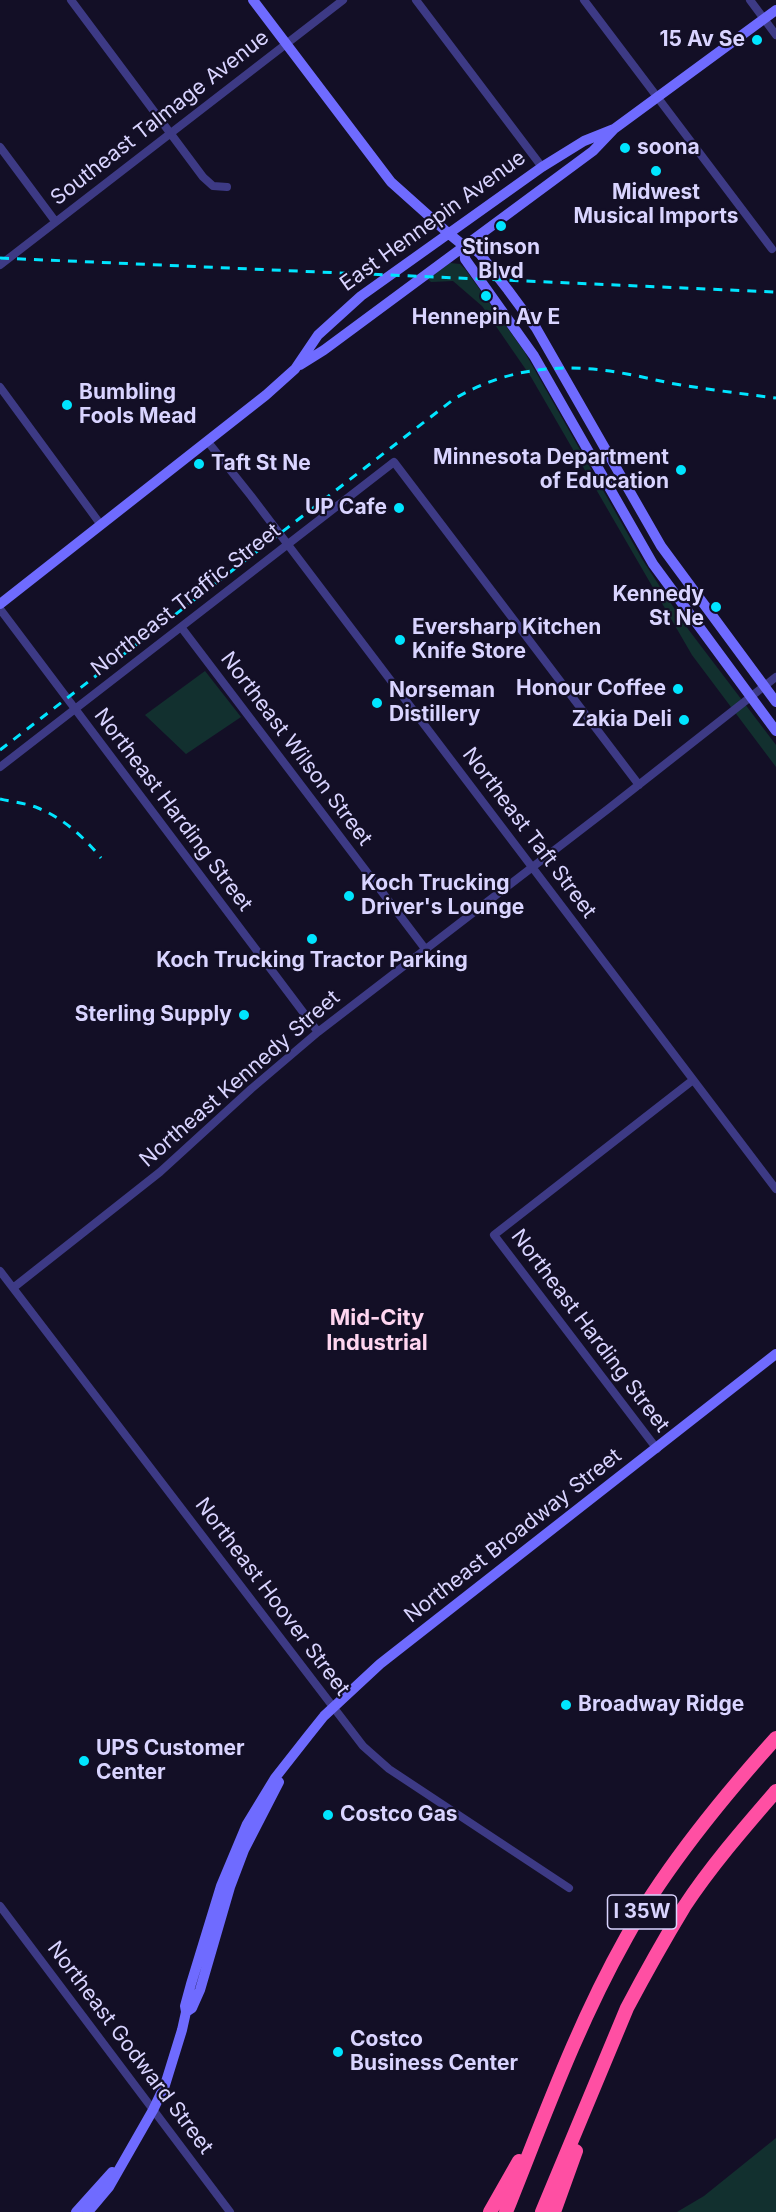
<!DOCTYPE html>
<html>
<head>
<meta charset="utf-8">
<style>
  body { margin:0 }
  canvas { display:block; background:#130f26 }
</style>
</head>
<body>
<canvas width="776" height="2212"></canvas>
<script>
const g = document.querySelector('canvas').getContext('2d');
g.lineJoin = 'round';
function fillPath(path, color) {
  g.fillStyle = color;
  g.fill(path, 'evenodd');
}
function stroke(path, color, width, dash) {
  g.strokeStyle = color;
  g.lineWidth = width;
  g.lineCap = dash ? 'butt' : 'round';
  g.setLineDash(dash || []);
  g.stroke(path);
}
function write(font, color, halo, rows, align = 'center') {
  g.font = font + ' Inter,sans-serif';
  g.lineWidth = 4.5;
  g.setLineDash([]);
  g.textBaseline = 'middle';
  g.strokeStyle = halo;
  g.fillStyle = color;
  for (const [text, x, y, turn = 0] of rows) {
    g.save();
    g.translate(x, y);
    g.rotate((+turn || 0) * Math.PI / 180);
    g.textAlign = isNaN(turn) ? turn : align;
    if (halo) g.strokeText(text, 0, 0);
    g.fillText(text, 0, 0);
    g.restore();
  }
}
fillPath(new Path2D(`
  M450,263L460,264L465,269L524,351L642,559L666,596L688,629L776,745V767L692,655L531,377L482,306L453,281L431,282L428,279Z
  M205,671L241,717L186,754L145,715Z
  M776,2138V2212H677L704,2196Z`), '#12302f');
stroke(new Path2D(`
  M71,0L203,177L213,186L227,187
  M416,0L542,167
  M584,0L772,249
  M750,0L776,35
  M0,147L55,221
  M0,265L343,0
  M0,387L101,525
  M208,442L251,496L776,1189
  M0,609L318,1032
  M181,627L426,950
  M0,767L394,462L639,785
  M0,1271L363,1746L389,1769L569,1888
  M13,1288L160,1172L251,1089L318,1032L608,809L776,677
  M657,1449L494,1235L693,1080
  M0,1906L230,2212`), '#3d3a85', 8);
stroke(new Path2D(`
  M253,0L391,182L448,233L464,246L472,247L480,254L508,290L536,328L661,546L776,702
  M464,246L465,259L534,356L653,564L776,731
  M300,365L324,350L593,151L614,129L776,10
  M0,604L266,395L295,369L318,335L361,296L542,167L584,141L614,129
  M186,2012L192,2008L200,1990L230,1887L244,1850L279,1782
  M76,2212L112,2172
  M88,2212L109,2187L153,2110L165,2085L182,2030L186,2012L185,2006L191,1984L221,1886L247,1824L275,1778L308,1736L324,1716L380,1664L776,1354`), '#6f6bff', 10);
stroke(new Path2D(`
  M490,2212L519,2161
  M506,2212C543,2120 577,2025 626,1938C664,1869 723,1797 776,1738
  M542,2212L627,2008C645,1974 664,1940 684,1907C711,1866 744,1828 776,1791
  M554,2212L576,2151`), '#ff4fa3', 14);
stroke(new Path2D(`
  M0,258L776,292
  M0,750L454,399C508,367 565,362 627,374C645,377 662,382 681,385C712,390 744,394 776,398
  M0,799C12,802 26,803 38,808C63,818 84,837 101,858`), '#00e5ff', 3, [9, 8]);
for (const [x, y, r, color] of [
  [757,40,6,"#00e5ff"],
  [625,148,6,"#00e5ff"],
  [656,171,6,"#00e5ff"],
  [501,226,6,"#00e5ff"],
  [486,296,6,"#00e5ff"],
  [67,405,6,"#00e5ff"],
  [199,464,6,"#00e5ff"],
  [681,470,6,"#00e5ff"],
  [399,508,6,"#00e5ff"],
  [716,607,6,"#00e5ff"],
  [400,640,6,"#00e5ff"],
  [678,689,6,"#00e5ff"],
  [377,703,6,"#00e5ff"],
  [684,720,6,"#00e5ff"],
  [349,896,6,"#00e5ff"],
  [312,939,6,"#00e5ff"],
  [244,1015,6,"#00e5ff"],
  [566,1705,6,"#00e5ff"],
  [84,1761,6,"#00e5ff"],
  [328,1815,6,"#00e5ff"],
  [338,2052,6,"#00e5ff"]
]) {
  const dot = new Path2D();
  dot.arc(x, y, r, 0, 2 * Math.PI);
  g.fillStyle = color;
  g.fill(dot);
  stroke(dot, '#130f26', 2);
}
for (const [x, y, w] of [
  [642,1912,69]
]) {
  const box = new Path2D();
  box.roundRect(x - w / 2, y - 17, w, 34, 4.5);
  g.fillStyle = '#130f26';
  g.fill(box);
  stroke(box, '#d9d4ff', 1.5);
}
write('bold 20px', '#d9d4ff', null, [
  ["I 35W",642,1912]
]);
write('bold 21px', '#d9d4ff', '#130f26', [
  ["15 Av Se",745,40,"right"],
  ["soona",637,148],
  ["Midwest",656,193,"center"],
  ["Musical Imports",656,217,"center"],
  ["Stinson",501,248,"center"],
  ["Blvd",501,272,"center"],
  ["Hennepin Av E",486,318,"center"],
  ["Bumbling",79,393],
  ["Fools Mead",79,417],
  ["Minnesota Department",669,458,"right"],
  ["of Education",669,482,"right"],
  ["Taft St Ne",211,464],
  ["UP Cafe",387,508,"right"],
  ["Kennedy",704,595,"right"],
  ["St Ne",704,619,"right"],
  ["Eversharp Kitchen",412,628],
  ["Knife Store",412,652],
  ["Honour Coffee",666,689,"right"],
  ["Norseman",389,691],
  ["Distillery",389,715],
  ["Zakia Deli",672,720,"right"],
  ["Koch Trucking",361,884],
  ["Driver's Lounge",361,908],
  ["Koch Trucking Tractor Parking",312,961,"center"],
  ["Sterling Supply",232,1015,"right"],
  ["Broadway Ridge",578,1705],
  ["UPS Customer",96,1749],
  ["Center",96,1773],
  ["Costco Gas",340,1815],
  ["Costco",350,2040],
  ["Business Center",350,2064]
], 'left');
write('21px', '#d9d4ff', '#130f26', [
  ["Southeast Talmage Avenue",160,118,-38],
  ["East Hennepin Avenue",433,221,-36],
  ["Northeast Traffic Street",186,600,-38],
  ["Northeast Wilson Street",296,749,53],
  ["Northeast Harding Street",173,810,53],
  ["Northeast Taft Street",529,833,53],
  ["Northeast Kennedy Street",240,1079,-41],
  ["Northeast Harding Street",590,1331,53],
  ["Northeast Broadway Street",513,1536,-38],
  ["Northeast Hoover Street",272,1597,53],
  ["Northeast Godward Street",130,2048,53]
]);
write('bold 22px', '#ffd6f0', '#130f26', [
  ["Mid-City",377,1318],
  ["Industrial",377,1343]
]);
</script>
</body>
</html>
